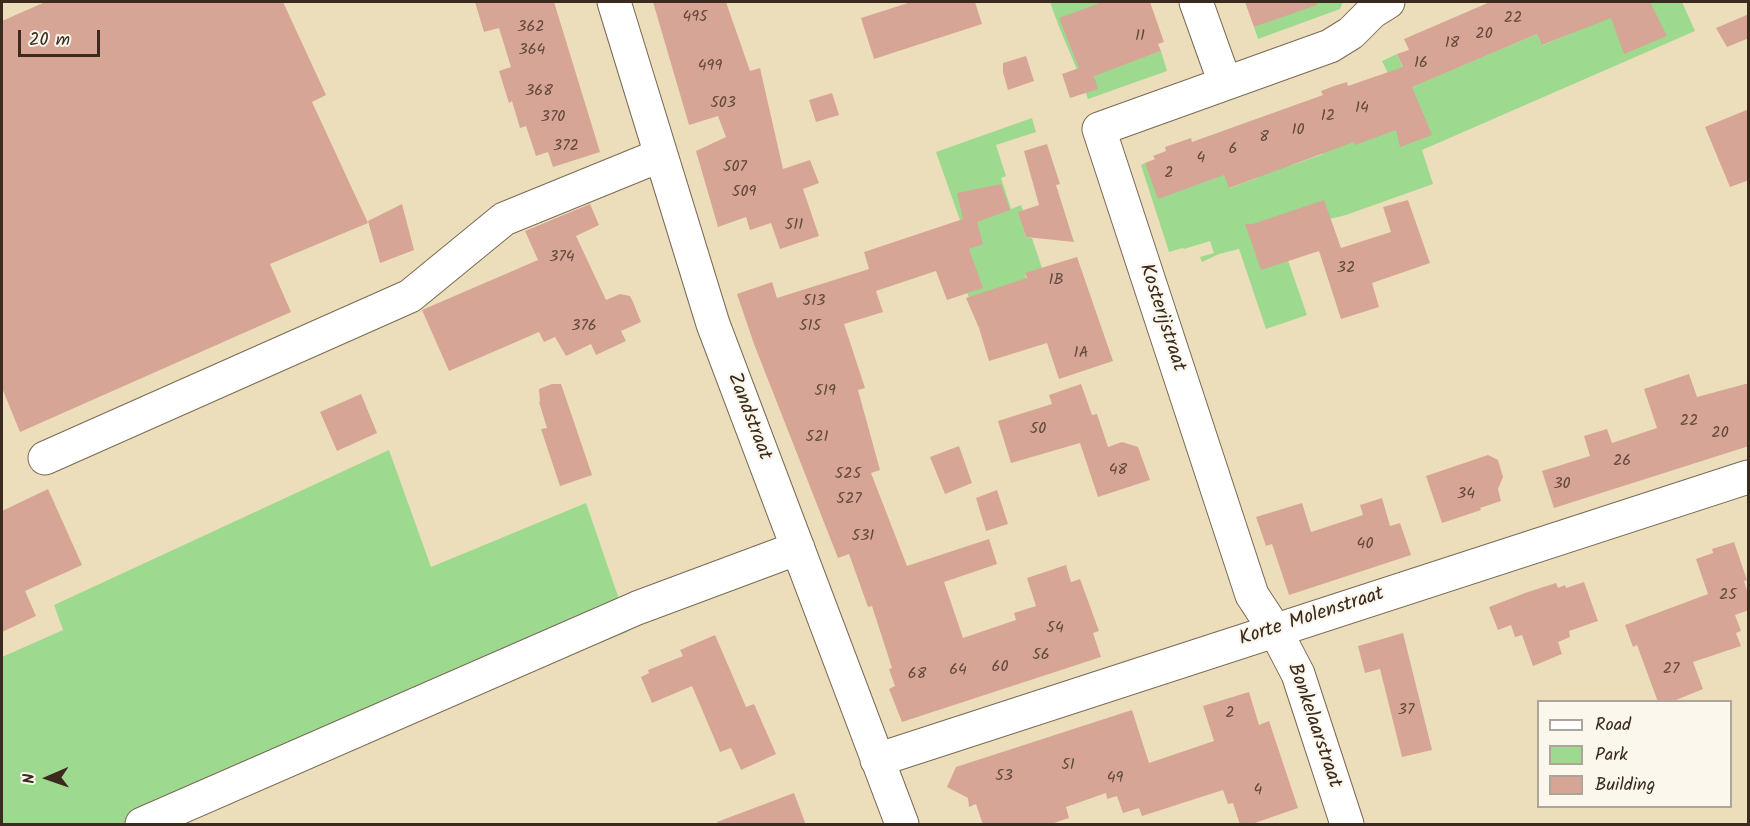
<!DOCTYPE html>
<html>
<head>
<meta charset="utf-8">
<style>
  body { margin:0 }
  #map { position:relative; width:1750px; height:826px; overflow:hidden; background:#eddebb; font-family:Kalam,sans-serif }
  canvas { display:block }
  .frame { position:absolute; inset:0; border:3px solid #3b2a1e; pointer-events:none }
  .legend { position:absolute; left:1537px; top:700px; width:195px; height:108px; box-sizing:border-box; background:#fbf7ec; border:2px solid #aea59a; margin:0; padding:8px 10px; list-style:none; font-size:18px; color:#3b2a1e }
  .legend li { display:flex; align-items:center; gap:12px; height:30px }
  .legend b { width:30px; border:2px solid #aea59a }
  .north { position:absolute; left:18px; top:748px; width:60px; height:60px; -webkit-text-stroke:4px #fbf7ec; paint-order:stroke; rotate:268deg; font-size:16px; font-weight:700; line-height:24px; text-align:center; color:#3b2a1e }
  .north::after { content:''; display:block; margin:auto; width:21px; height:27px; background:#3b2a1e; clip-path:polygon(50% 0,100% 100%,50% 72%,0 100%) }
  .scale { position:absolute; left:18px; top:30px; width:82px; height:27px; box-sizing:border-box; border:3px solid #3b2a1e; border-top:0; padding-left:8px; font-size:18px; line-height:21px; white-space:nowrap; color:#3b2a1e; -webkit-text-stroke:4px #fbf7ec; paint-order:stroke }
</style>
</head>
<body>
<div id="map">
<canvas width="1750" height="826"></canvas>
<div class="frame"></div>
<ul class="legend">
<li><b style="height:8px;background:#fff"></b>Road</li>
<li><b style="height:16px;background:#9dda8f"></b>Park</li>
<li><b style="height:16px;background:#d7a595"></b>Building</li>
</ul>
<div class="north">N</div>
<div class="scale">20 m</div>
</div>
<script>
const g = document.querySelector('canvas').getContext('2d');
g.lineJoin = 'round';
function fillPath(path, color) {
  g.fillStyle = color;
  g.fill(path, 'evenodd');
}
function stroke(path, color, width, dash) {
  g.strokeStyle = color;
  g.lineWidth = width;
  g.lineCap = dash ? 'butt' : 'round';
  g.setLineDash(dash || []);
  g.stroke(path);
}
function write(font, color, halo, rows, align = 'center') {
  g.font = font + ' Kalam,sans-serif';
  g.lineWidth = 4.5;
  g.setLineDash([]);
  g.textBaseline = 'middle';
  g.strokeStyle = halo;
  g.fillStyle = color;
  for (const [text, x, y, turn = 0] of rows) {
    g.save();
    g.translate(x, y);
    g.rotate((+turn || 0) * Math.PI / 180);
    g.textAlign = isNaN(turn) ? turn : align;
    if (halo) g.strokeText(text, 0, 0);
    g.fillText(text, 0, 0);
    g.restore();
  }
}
fillPath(new Path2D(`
  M1050,2H1097L1098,3L1106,2L1117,32V67L1161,51L1167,71L1088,99C1077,66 1061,35 1050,2Z
  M1291,2H1343L1340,9L1258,39L1254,27L1289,14L1294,11Z
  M1614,2H1682L1695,31L1422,150L1433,184L1346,215L1278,232L1307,315L1266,329L1239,249L1219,254L1202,262L1200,257L1214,253L1210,241L1184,249L1183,248L1169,252L1141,165L1145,163L1224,175L1230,188L1259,177L1255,164L1292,165L1323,154L1320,144L1389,75L1382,61L1397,54L1411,87L1537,34L1543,45L1572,33L1567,21Z
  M1032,118L1036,132L996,145L1006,176L1001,178L1011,209L1021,205L1028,224L1022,225L1026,237L1032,238L1042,268L1025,274L1033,302L1010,316L978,326L958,264L962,226L936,152Z
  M389,450L431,567L586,503L630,631L478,692L175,824H2V657L63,630L54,605Z`), '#9dda8f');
fillPath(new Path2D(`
  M45,2H283L326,95L312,102L368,223L270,264L291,312L20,432L2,388V21Z
  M475,2H554L600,152L553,167L548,152L536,156L526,126L520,128L512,101L509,103L499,71L511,67L499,28L484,32Z
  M653,2H726L750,71L760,68L783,169L810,160L819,183L803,189L819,236L780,249L771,223L750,230L746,217L718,227L696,151L726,137L718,116L689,125Z
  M911,2H975L982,24L874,59L861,18Z
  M1103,2H1150L1164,42L1158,44L1161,51L1094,76L1098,89L1070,98L1062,74L1079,68L1059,18Z
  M1245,2H1316L1317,5L1254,27Z
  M1490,2H1650L1667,36L1624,54L1611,18L1542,45L1537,34L1412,87L1432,135L1400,147L1396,130L1355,145L1354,142L1229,188L1224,175L1158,199L1145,163L1155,159L1153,156L1166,151L1165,147L1191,138L1192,142L1323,95L1321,91L1334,86L1347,82L1348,86L1403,67L1397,54L1409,50L1404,39Z
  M1749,14V38L1727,47L1716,28Z
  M1026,56L1034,81L1008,90L1003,72V63Z
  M832,93L839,115L816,122L809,100Z
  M1749,109V180L1730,187L1705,127Z
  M1047,144L1060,184L1056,185L1074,242L1026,237L1018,212L1039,205L1024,151Z
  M1001,184L1010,210L977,222L983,244L969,249L983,288L947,300L936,271L876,291L883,312L844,324L865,388L858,390L880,470L871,473L907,566L989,539L997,564L944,582L963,638L1016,620L1014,613L1036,606L1027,578L1066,565L1071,582L1080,579L1099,631L1093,633L1101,657L902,722L889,689L895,686L889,669L892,668L872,606L868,607L849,554L838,558L754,344L737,294L772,282L777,298L869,269L864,252L963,219L957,193Z
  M1324,200L1341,248L1391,232L1383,207L1408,200L1430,263L1372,283L1379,307L1341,319L1319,251L1261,270L1245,224H1253Z
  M402,204L414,250L380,263L368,221Z
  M590,204L599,225L576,236L606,300L620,294L630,296L633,302L641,322L621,331L626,341L596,355L591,344L566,356L555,337L544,342L539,332L449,371L422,310L538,260L525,231Z
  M1077,257L1113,361L1059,379L1047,343L989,361L979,328L966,298L1027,278L1025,273Z
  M1689,374L1697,397L1749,383V446L1554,508L1542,471L1590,456L1584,436L1607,429L1612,443L1657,428L1644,389Z
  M552,384H561L592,475L560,486L541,429L547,428L539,402H540L539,389Z
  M1081,384L1092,415L1097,414L1108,447L1122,442L1138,447L1150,480L1098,497L1080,443L1011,463L998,421L1052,404L1049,395Z
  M361,394L377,433L337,451L320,412Z
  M959,446L972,483L945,494L930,457Z
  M1488,455L1498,460L1503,477L1498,489L1501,501L1480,508L1481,510L1442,523L1426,476Z
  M48,489L82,565L25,591L36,616L2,632V511Z
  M997,490L1008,524L986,531L976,498Z
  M1382,498L1390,526L1400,523L1411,555L1289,595L1272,544L1266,546L1256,517L1302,503L1311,532L1363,515L1360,505Z
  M1734,542L1747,580L1744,581L1749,597V610L1735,615L1741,631L1736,633L1741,646L1693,662L1703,689L1671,702H1658L1637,645L1633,647L1625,625L1708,594L1696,559L1713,553L1712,549Z
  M1584,582L1598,621L1569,631L1570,637L1558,642L1562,654L1533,666L1522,635L1515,637L1511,625L1498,630L1489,607L1525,593L1556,583L1558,588L1565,585L1566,588Z
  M1403,633L1432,750L1402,757L1380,669L1365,673L1358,646Z
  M715,635L746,707L754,704L776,754L741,770L731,748L720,752L692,686L652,703L641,677L649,673L648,670L683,656L680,650Z
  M1249,692L1259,725L1269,721L1298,808L1249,825H1240L1233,803L1228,804L1223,790L1142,816L1139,808L1123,813L1117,796L1107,799L1106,793L1066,807L1069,818L1048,825H983L976,804L969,807L968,798L947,787L956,767L1132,710L1149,763L1214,741L1203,706Z
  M794,793L806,825H718L717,822Z`), '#d7a595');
const minor = new Path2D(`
  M614,2L713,324L902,824
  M1196,2L1225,83
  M45,458L410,296L504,219L661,155
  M877,760L1748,477
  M142,824L637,608L798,548
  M1347,824L1298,674L1275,630L1252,595L1099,129L1330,46L1351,33L1372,12L1388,2`);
stroke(minor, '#796955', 35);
stroke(minor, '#fff', 33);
write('16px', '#62493c', null, [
  ["495",695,18],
  ["22",1513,19],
  ["362",531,28],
  ["20",1484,35],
  ["11",1140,37],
  ["18",1452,44],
  ["364",532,51],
  ["16",1421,64],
  ["499",710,67],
  ["368",539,92],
  ["503",723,104],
  ["14",1362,109],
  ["12",1328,117],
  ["370",553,118],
  ["10",1298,131],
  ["8",1264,138],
  ["372",566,147],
  ["6",1233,150],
  ["4",1201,159],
  ["507",735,168],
  ["2",1169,174],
  ["509",744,193],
  ["511",794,226],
  ["374",562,258],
  ["32",1346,269],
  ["1B",1056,281],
  ["513",814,302],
  ["376",584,327],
  ["515",810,327],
  ["1A",1081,354],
  ["519",825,392],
  ["22",1689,422],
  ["50",1038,430],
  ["20",1720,434],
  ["521",817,438],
  ["26",1622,462],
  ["48",1118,471],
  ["525",848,475],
  ["30",1562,485],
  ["34",1466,495],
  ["527",849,500],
  ["531",863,537],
  ["40",1365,545],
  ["25",1728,596],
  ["54",1055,629],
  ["56",1041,656],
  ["60",1000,668],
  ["27",1671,670],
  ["64",958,671],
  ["68",917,675],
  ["37",1406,711],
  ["2",1230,714],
  ["51",1068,766],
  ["53",1004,777],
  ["49",1115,779],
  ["4",1258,791]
]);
write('20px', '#3b2a1e', '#fbf7ec', [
  ["Kosterijstraat",1161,318,72],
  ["Zandstraat",748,417,69],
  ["Korte Molenstraat",1312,618,-18],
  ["Bonkelaarstraat",1313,726,71]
]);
</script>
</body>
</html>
